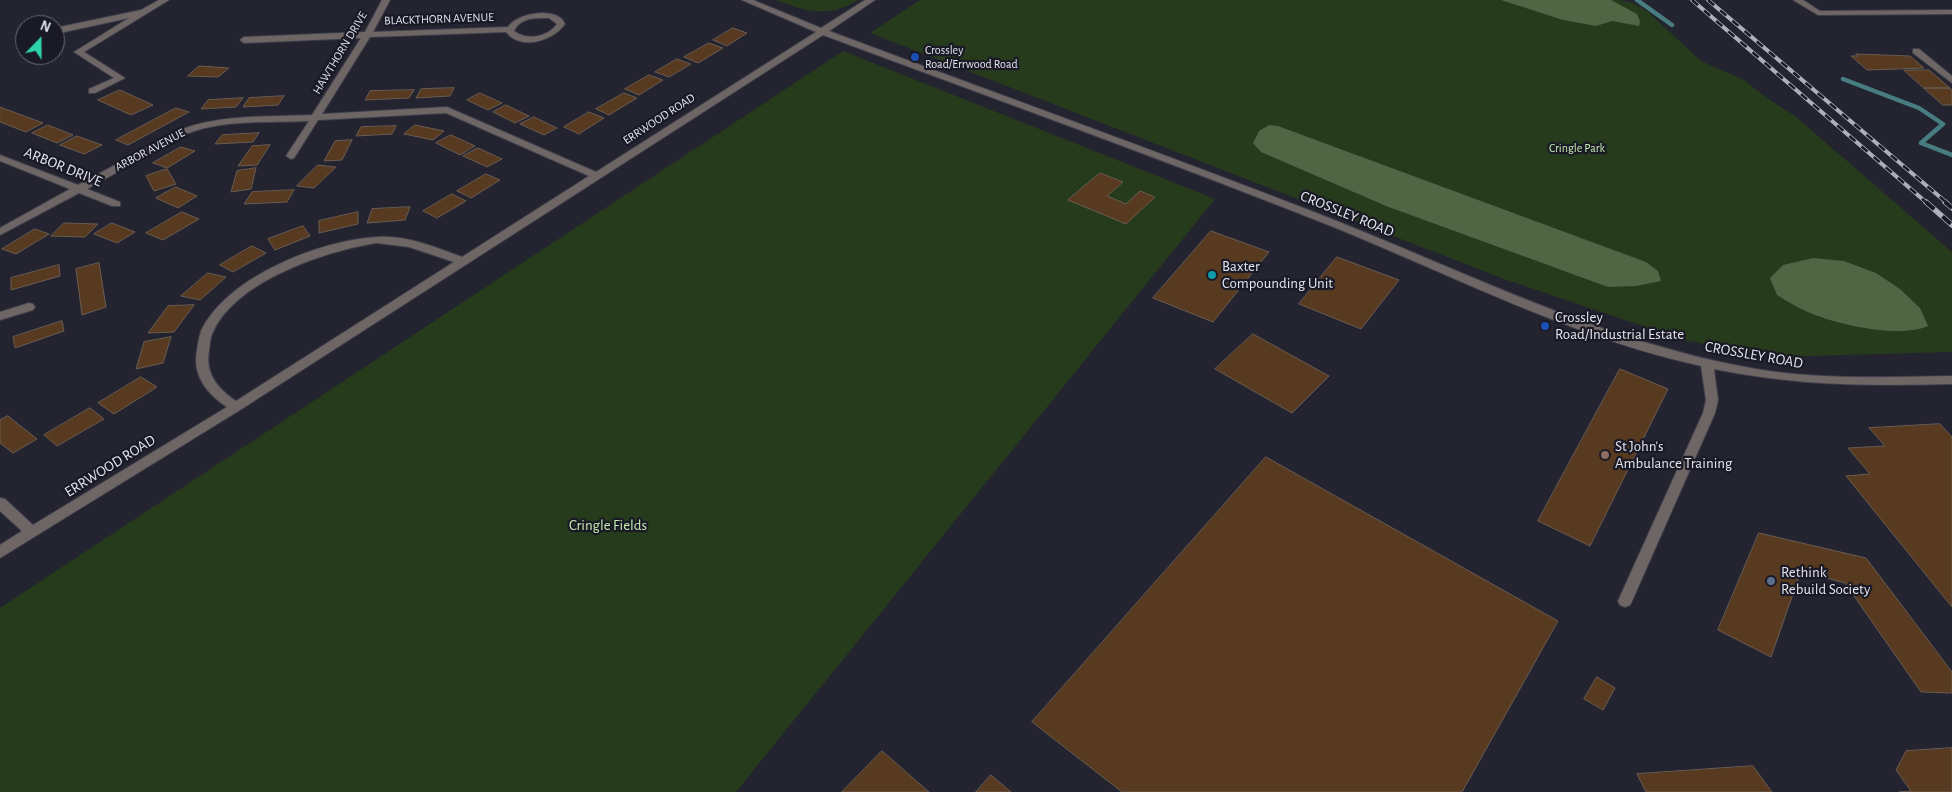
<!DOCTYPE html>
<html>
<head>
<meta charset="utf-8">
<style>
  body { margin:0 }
  #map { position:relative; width:1952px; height:792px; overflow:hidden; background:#232430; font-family:"Alegreya Sans",sans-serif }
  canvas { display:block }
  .north { position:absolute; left:15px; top:15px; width:50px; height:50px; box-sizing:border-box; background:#1a1a26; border:1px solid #6b6b76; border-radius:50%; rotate:22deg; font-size:14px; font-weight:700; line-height:20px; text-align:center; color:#e4e4ed }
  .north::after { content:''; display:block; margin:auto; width:18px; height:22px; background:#2dd4ab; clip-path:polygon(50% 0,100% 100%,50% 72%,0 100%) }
</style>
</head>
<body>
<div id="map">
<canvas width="1952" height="792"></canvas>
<div class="north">N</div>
</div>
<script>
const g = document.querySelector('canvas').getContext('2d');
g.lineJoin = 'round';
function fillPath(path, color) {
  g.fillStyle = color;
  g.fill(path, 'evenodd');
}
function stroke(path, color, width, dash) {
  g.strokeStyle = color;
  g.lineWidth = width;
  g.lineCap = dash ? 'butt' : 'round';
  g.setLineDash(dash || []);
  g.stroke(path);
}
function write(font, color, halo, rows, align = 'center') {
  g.font = font + ' "Alegreya Sans",sans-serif';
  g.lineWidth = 4.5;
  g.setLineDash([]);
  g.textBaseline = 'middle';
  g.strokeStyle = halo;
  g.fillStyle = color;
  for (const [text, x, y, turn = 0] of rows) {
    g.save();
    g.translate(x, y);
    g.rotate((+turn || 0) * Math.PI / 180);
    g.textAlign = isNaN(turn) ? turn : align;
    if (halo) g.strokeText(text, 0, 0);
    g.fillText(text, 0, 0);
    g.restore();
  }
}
fillPath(new Path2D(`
  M776,0H858C829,18 807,12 776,0Z
  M920,0H1618L1633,3L1647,11L1701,61L1744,80L1770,100L1795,116L1952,252V352L1775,357L1684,340L1504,279L870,33Z
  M843,51L1215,199L736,792H0V608Z`), '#263a1c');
fillPath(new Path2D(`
  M1501,0H1611L1637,14L1640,21L1639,26L1612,21L1596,26L1563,20Z
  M1269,125L1278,126L1646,262L1658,271L1661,281L1636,286L1608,287L1386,206L1261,152L1253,143L1259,131Z
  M1813,258L1844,261L1876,273L1900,289L1920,308L1928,326C1902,338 1844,326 1818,316C1803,311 1790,303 1777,295L1770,278L1783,265Z`), '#4f6544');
stroke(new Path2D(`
  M1637,0L1672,25
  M1843,79L1919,108L1943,124L1921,143L1952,155`), '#477c80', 4.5);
const building = new Path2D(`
  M733,28L747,33L727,46L713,40Z
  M709,43L723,48L698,63L684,57Z
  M1856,54L1910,56L1924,68L1867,70L1851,56H1858Z
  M677,59L691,64L669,77L655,72Z
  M199,66L229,68L218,77L188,76Z
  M1904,70H1929L1950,88H1924Z
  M649,75L663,80L639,95L625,89Z
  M454,88L450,96L416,98L421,89Z
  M1924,88H1950L1952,90V105H1943Z
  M120,90L153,105L131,115L98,100Z
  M414,90L409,98L365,100L370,91Z
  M480,93L502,103L488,110L467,100Z
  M624,93L637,98L609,115L596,109Z
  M284,96L278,105L243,107L249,98Z
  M243,98L236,107L201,109L208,100Z
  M506,105L529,116L515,123L493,112Z
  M0,107L43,123L26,132L0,122Z
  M176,108L189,112L128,145L116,140Z
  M589,112L604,118L579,134L564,127Z
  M534,117L557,128L544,135L520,124Z
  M48,125L73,135L57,143L32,133Z
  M415,125L444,131L433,140L404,134Z
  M396,126L392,134L356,136L361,127Z
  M259,133L253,142L215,144L222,135Z
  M451,135L475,146L460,155L436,143Z
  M77,136L102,145L84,154L60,145Z
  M352,140L342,160L324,161L335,141Z
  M270,145L257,165L238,166L252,146Z
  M181,147L195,151L167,168L153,163Z
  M478,148L502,159L487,167L463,156Z
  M318,165L336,167L314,188L297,186Z
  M256,168L251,189L231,192L237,171Z
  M167,169L176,184L154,191L146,176Z
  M1100,173L1123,182L1107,196L1126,204L1140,191L1155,197L1126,224L1068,200Z
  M486,174L500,180L471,198L457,191Z
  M176,187L197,196L178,208L156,198Z
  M294,190L287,202L244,204L252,192Z
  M452,194L466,201L437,218L423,211Z
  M410,207L405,220L367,223L372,209Z
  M182,212L199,219L163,240L146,233Z
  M358,212V224L319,233V221Z
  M64,223L98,224L85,237L51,236Z
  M112,223L135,232L117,243L94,234Z
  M303,226L310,236L275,250L268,239Z
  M35,229L49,234L16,254L2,249Z
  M1211,231L1269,252L1213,322L1153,298Z
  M252,246L266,253L233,272L220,265Z
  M1337,257L1399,280L1361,329L1299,304Z
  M99,263L106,307L82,315L76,269Z
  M59,265L60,276L11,290V278Z
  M208,273L226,277L200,300L181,296Z
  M194,305L174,332L148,333L168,306Z
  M62,321L64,331L15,348L13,337Z
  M1253,334L1329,376L1292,413L1215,369Z
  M171,337L163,363L136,369L144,342Z
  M1620,369L1668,389L1590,546L1538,521Z
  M141,377L157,387L114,414L98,403Z
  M90,408L104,419L57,446L44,435Z
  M8,416L37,439L13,453L0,443V420Z
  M1940,424L1952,437V607L1846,476L1870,474L1848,448L1885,446L1869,428Z
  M1266,457L1558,621L1462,792H1122L1032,722Z
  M1759,533L1866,558L1952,672V693L1921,692L1845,583L1801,571L1771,657L1718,630Z
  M1597,677L1615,688L1603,710L1584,699Z
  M1952,748V792H1899L1911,791L1896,770L1906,751Z
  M882,751L929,792H842Z
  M1753,766L1772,792H1646L1637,774Z
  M991,775L1011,792H976Z`);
fillPath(building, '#583a21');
stroke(building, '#695c52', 1);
const minor = new Path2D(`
  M159,0H169L84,52L125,78L95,93H89V89L114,78L74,52L129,18L55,34V28L141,10Z
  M382,0H390L373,32L508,27C518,12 558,6 565,24C553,41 521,51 506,32L370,37L322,114L447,107L596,172L816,32L742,0H753L821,28L865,0H875L829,31C992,92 1157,151 1319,214C1463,270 1603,343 1756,369C1821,380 1887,377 1952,376V384C1868,386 1797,386 1714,369L1718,400L1715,413L1632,601L1630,605L1625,607L1620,605L1618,601L1703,413L1706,400L1701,366C1573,338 1452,275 1331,226C1163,159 992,98 823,35L240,410L0,558V545L22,531L0,511V498L5,499L33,525L227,407C207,394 192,375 197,350C198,344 199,337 201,331C227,277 320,240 377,237C406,235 435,247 462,257L589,176L446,113L318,120L294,158L291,159L286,156L309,121C269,123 223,119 186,134L87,189L120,202V206H112L79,193L0,235V228L70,189L0,161V155L78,185L180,130C220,114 269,117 312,115L361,38L244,43L240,40L244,37L365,32ZM549,18L557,24C548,37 527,41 514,31C521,17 535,18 549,18ZM377,243L409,247L454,262L236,401C218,389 205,374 209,351C210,345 210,337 213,332C236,281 325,251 377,243Z
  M1793,0H1803L1820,11L1952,10V14L1818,15Z
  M1913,49H1919L1952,76V83L1913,53Z
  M29,303L33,304L35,307L33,310L0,320V312Z`);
stroke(minor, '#3e3f4a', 2);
fillPath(minor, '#6e6665');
const railFar1 = new Path2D(`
  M1692,0L1927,203
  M1708,0L1947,203`);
const rail = new Path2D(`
  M1926,202L1952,225
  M1945,202L1952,208`);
stroke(railFar1, '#afafb9', 4);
stroke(rail, '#afafb9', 5.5);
stroke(railFar1, '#1a1a26', 2.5, [8]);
stroke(rail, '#1a1a26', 4, [11]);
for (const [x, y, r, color] of [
  [915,57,5,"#1a4fb4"],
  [1212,275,5,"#0f9aa8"],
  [1545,326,5,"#1a4fb4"],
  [1605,455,5,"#8d6e63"],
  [1771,581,5,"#5c6f8a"]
]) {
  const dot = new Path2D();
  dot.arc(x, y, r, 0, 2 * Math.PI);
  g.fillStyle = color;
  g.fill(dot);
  stroke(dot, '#1a1a26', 2);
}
write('12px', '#e4e4ed', '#1a1a26', [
  ["BLACKTHORN AVENUE",439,19,-2],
  ["HAWTHORN DRIVE",340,53,-59],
  ["ERRWOOD ROAD",659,119,-33],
  ["ARBOR AVENUE",150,150,-28]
]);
write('12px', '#e4e4ed', '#1a1a26', [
  ["Crossley",925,50],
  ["Road/Errwood Road",925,64]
], 'left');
write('12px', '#c3eab0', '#1a1a26', [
  ["Cringle Park",1577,148]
]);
write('15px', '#e4e4ed', '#1a1a26', [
  ["ARBOR DRIVE",63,167,22],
  ["CROSSLEY ROAD",1347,214,22],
  ["CROSSLEY ROAD",1754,355,10],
  ["ERRWOOD ROAD",110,466,-32]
]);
write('15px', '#e4e4ed', '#1a1a26', [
  ["Baxter",1222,266],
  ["Compounding Unit",1222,283],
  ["Crossley",1555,317],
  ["Road/Industrial Estate",1555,334],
  ["St John's",1615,446],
  ["Ambulance Training",1615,463],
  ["Rethink",1781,572],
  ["Rebuild Society",1781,589]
], 'left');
write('15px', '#c3eab0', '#1a1a26', [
  ["Cringle Fields",608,525]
]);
</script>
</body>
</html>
